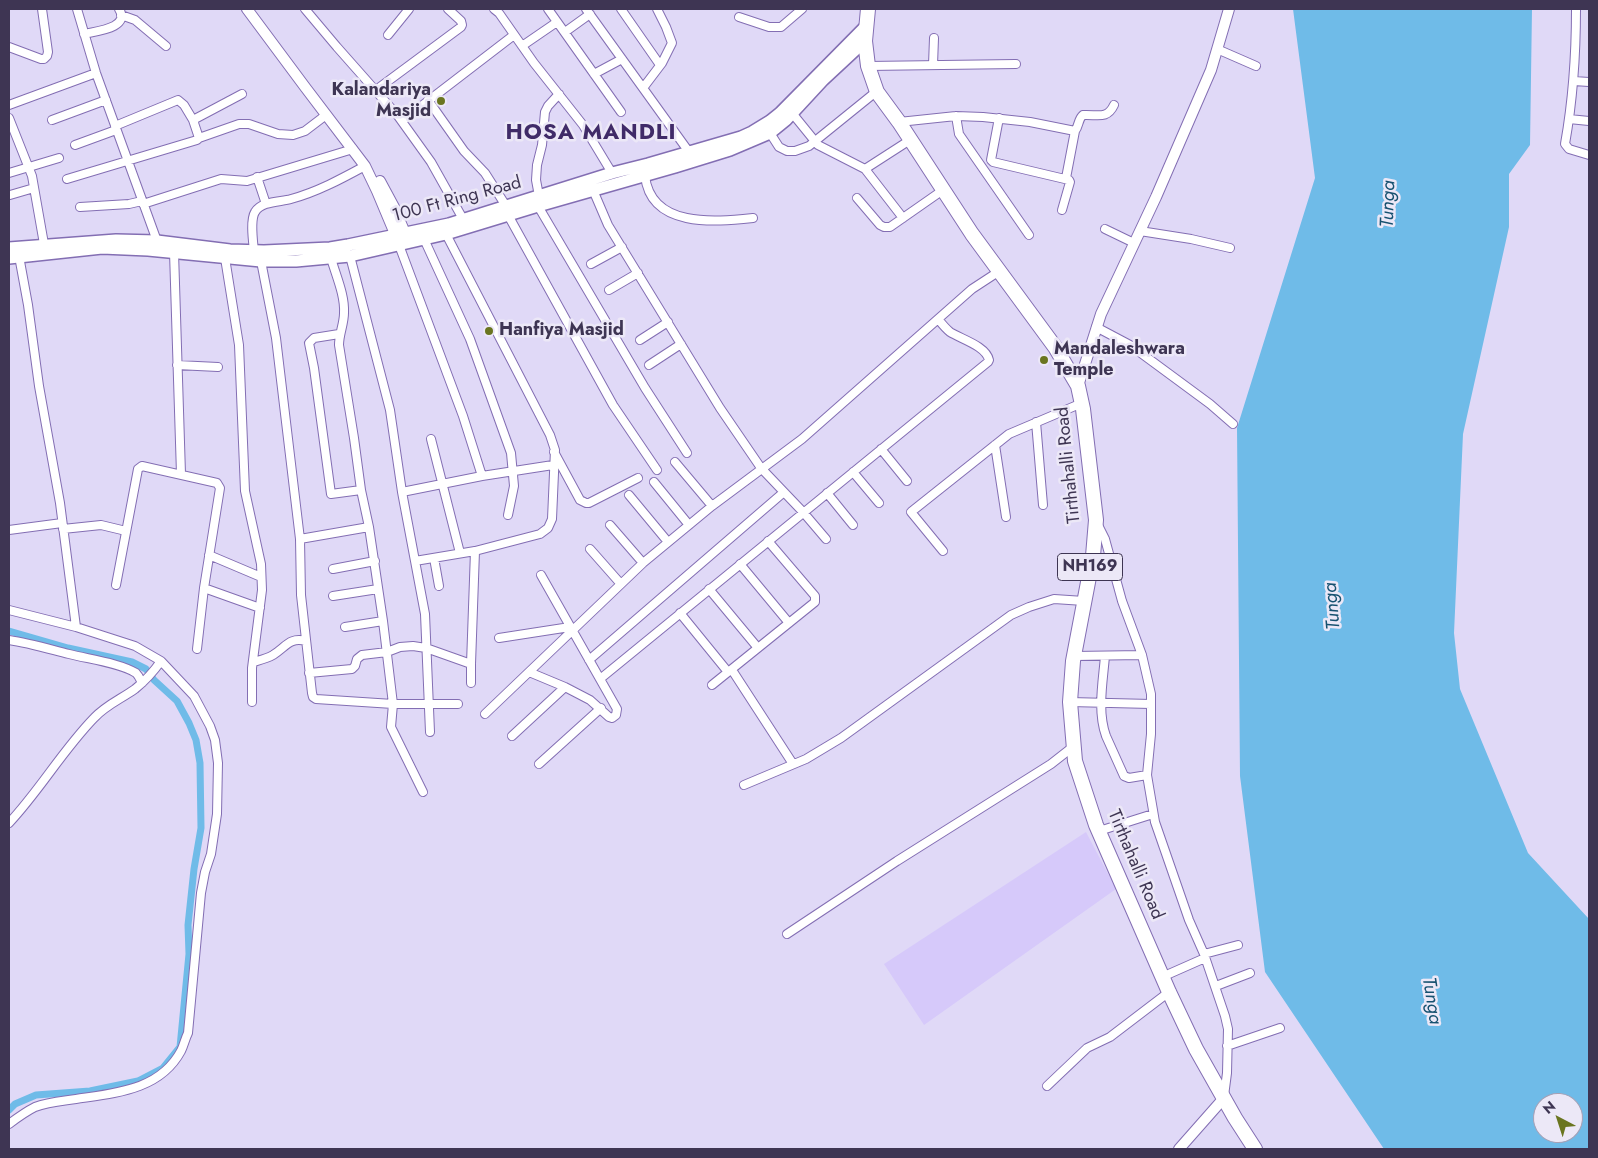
<!DOCTYPE html>
<html>
<head>
<meta charset="utf-8">
<style>
  body { margin:0 }
  #map { position:relative; width:1598px; height:1158px; overflow:hidden; background:#e0d9f7; font-family:Jost,sans-serif }
  canvas { display:block }
  .frame { position:absolute; inset:0; border:10px solid #3e3553; pointer-events:none }
  .north { position:absolute; left:1533px; top:1093px; width:50px; height:50px; box-sizing:border-box; background:#ece8f7; border:1px solid #a6a0b5; border-radius:50%; rotate:320deg; font-size:14px; font-weight:700; line-height:20px; text-align:center; color:#3e3553 }
  .north::after { content:''; display:block; margin:auto; width:18px; height:22px; background:#6a7520; clip-path:polygon(50% 0,100% 100%,50% 72%,0 100%) }
</style>
</head>
<body>
<div id="map">
<canvas width="1598" height="1158"></canvas>
<div class="frame"></div>
<div class="north">N</div>
</div>
<script>
const g = document.querySelector('canvas').getContext('2d');
g.lineJoin = 'round';
function fillPath(path, color) {
  g.fillStyle = color;
  g.fill(path, 'evenodd');
}
function stroke(path, color, width, dash) {
  g.strokeStyle = color;
  g.lineWidth = width;
  g.lineCap = dash ? 'butt' : 'round';
  g.setLineDash(dash || []);
  g.stroke(path);
}
function write(font, color, halo, rows, align = 'center') {
  g.font = font + ' Jost,sans-serif';
  g.lineWidth = 5;
  g.setLineDash([]);
  g.textBaseline = 'middle';
  g.strokeStyle = halo;
  g.fillStyle = color;
  for (const [text, x, y, turn = 0] of rows) {
    g.save();
    g.translate(x, y);
    g.rotate((+turn || 0) * Math.PI / 180);
    g.textAlign = isNaN(turn) ? turn : align;
    if (halo) g.strokeText(text, 0, 0);
    g.fillText(text, 0, 0);
    g.restore();
  }
}
fillPath(new Path2D(`
  M1086,832L1116,889L924,1025L884,964Z`), '#d6c9fa');
fillPath(new Path2D(`
  M1293,9H1532L1530,145L1509,174V227L1463,434L1454,633L1460,689L1528,853L1589,919V1149H1384L1265,972L1240,776L1237,428L1315,178ZM1543,1103H1573V1133H1543Z`), '#6fbbe8');
stroke(new Path2D(`
  M9,631L68,648L132,662L146,669L154,680L177,701L189,723L196,740L200,763L201,828L194,869L188,925L189,954L180,1047L163,1068L138,1081L90,1091L36,1095L15,1104L9,1110`), '#6fbbe8', 7);
const street = new Path2D(`
  M77,9L96,73L157,241
  M305,9L337,47L398,116L431,162L463,219
  M494,9L499,13L534,63L583,125L612,173
  M548,9L621,112
  M586,9L689,152
  M621,9L660,65
  M1576,9C1576,54 1573,99 1565,144L1569,149L1589,155
  M121,15L135,20L166,46
  M739,17L769,27H781L802,9
  M565,32L590,14
  M84,34C96,31 131,28 119,9
  M388,35L409,9
  M522,46L557,22
  M9,47L41,59H44L47,56L48,52L42,9
  M1217,49L1256,66
  M933,65L934,38
  M868,66L1016,64
  M594,74L622,59
  M1574,81L1589,82
  M643,88L662,63L672,43L666,27L657,9
  M376,90L461,27L462,25L461,21L448,9
  M428,100L464,151L485,173L506,206
  M9,105L96,73
  M792,113L818,145L865,169L903,218
  M956,116L959,134L1029,235
  M9,118L32,176L44,244
  M999,118L991,160L993,162L1069,180L1070,182L1062,210
  M1569,119L1589,121
  M52,120L106,100
  M402,121L514,35
  M899,122L956,116L983,117L1030,122L1075,131
  M115,126L178,100L184,105L193,120
  M770,133L779,147L787,151H795L809,146L877,91
  M199,138L239,124H249L278,134L293,135L305,131L326,115
  M75,145L116,130
  M865,169L910,140
  M9,173L59,158
  M645,176C651,228 714,222 753,218
  M257,177L266,204
  M1066,178L1075,131C1079,126 1078,119 1083,115C1097,114 1107,120 1114,105
  M67,179L197,140L199,138L193,120L242,94
  M593,190L608,225L720,408L761,468L803,512L826,539
  M10,195L34,188
  M539,196L536,180L537,165L542,145L545,112L548,106L559,94
  M857,198L880,225L884,227H890L943,190
  M143,204L221,179L247,181L353,149
  M538,206L645,388L687,453
  M80,207L129,204L142,201
  M508,215L613,405L657,470
  M1105,229L1134,243
  M1140,231L1191,239L1230,248
  M424,239L470,339L511,453L514,486L508,515
  M399,245L463,416L482,476
  M254,251C253,241 250,220 255,212C261,201 281,202 291,199C317,192 341,179 365,166
  M174,252L181,474
  M19,256L28,305L39,386L60,503L76,627
  M350,256L390,410L402,492L425,614L430,732
  M225,258L239,345L245,491L261,564L262,590L252,668V702
  M331,258C336,276 345,295 344,313C344,324 339,334 339,345L354,438L361,490L369,527L383,621L393,704L391,727L423,792
  M261,261L276,338L286,422L300,539L301,595L312,693L313,697L316,699L393,704H458
  M591,264L622,247
  M609,290L638,273
  M1096,327L1130,345L1210,404L1233,424
  M339,334L314,338L309,343L314,368L331,494L361,490
  M640,340L668,322
  M177,365L218,367
  M649,365L681,344
  M1036,422L1043,505
  M431,439L460,553
  M995,445L1006,517
  M881,449L907,481
  M554,452L580,500L586,503H589L638,478
  M675,462L712,506
  M853,472L879,503
  M654,482L689,525
  M402,492L482,476L553,465
  M827,493L853,525
  M629,495L668,542
  M610,525L643,563
  M1098,525L1105,539L1122,601L1142,655L1151,694V734L1147,775L1155,822L1189,920L1204,954L1225,1016L1228,1029L1227,1073L1224,1096
  M63,529L101,525L126,531
  M9,530L62,523
  M300,539L369,527
  M590,549L620,583
  M943,551L911,512L1009,434L1082,403
  M209,555L261,577
  M434,558L439,586
  M415,561L475,551L540,534L548,528L552,519L555,450L550,435L446,234
  M740,564L789,623
  M333,569L375,561
  M116,585L138,469L142,466L217,483L220,488L204,588L197,649
  M204,588L260,608
  M709,589L758,648
  M333,596L378,589
  M9,610L76,627L135,646L161,661L194,696L210,726L215,740L218,763L217,814L211,854L205,872L201,893L188,1033C185,1039 184,1045 181,1051C160,1090 116,1093 76,1099C63,1101 48,1102 35,1107C25,1112 17,1118 9,1124
  M680,613L728,672
  M345,627L383,621
  M499,638L570,627
  M9,640C29,643 49,649 69,654C88,659 120,663 136,673C139,676 140,679 142,683
  M1074,656L1142,655
  M1105,656C1103,681 1097,711 1106,736L1124,776L1129,778L1147,775
  M589,660L784,492
  M253,662C260,660 266,659 273,655C286,647 289,637 306,641
  M732,670L793,764
  M529,672L565,687L590,700L609,717L612,718L616,715L617,709L541,575
  M309,673L352,669L355,666L357,659L362,655L387,652L400,647L413,646L426,648L471,664
  M600,679L988,362L989,360C986,346 961,339 950,332C945,328 942,324 938,319
  M471,683V664L475,551
  M712,685L815,602V596L768,541
  M1070,702L1151,704
  M485,714L643,563L712,506L802,439L972,289L998,272
  M512,736L565,687
  M539,764L601,708
  M744,785L806,759L841,738L1011,615L1029,607L1054,599L1084,601
  M9,823C40,790 62,751 94,718C106,705 121,699 135,689C145,681 154,671 161,661
  M1099,831L1153,814
  M787,934L897,861L1051,764L1074,746
  M1204,954L1238,945
  M1162,977L1205,958
  M1216,986L1250,973
  M1227,1046L1280,1028
  M1047,1086L1087,1048L1110,1037L1169,992`);
const secondary = new Path2D(`
  M247,9L305,87L365,166L377,191L398,241
  M380,181L394,207L408,240
  M1078,386L1101,314L1156,197L1211,70L1229,9
  M1179,1149L1224,1098`);
const primary = new Path2D(`
  M9,248L116,240L157,241L230,250L264,251L330,248L348,245L449,224L612,173L648,164L741,137L752,132L770,121L780,113L865,27
  M9,258L102,248L148,250L261,261H296L350,256L446,234L538,206L675,167L730,150L763,136L770,133L786,120L823,80L865,41`);
const highway = new Path2D(`
  M868,9L865,41L868,66L877,92L899,122L972,234L1055,347L1078,386L1083,409L1096,520L1093,556L1073,661L1070,702L1075,761L1096,825L1169,992L1196,1049L1235,1118L1255,1149`);
stroke(street, '#836eb3', 10);
stroke(secondary, '#836eb3', 12);
stroke(primary, '#836eb3', 14);
stroke(highway, '#836eb3', 16);
stroke(street, '#fff', 8);
stroke(secondary, '#fff', 10);
stroke(primary, '#fff', 11);
stroke(highway, '#fff', 14);
for (const [x, y, r, color] of [
  [441,101,5,"#6a7520"],
  [489,331,5,"#6a7520"],
  [1044,360,5,"#6a7520"]
]) {
  const dot = new Path2D();
  dot.arc(x, y, r, 0, 2 * Math.PI);
  g.fillStyle = color;
  g.fill(dot);
  stroke(dot, '#ece8f7', 2);
}
for (const [x, y, w] of [
  [1090,567,65]
]) {
  const box = new Path2D();
  box.roundRect(x - w / 2, y - 13.5, w, 27, 4);
  g.fillStyle = '#ece8f7';
  g.fill(box);
  stroke(box, '#3e3553', 1);
}
write('bold 16px', '#3e3553', null, [
  ["NH169",1090,567]
]);
write('bold 18px', '#3e3553', '#ece8f7', [
  ["Kalandariya",431,91,"right"],
  ["Masjid",431,112,"right"],
  ["Hanfiya Masjid",499,331],
  ["Mandaleshwara",1054,350],
  ["Temple",1054,371]
], 'left');
write('18px', '#3e3553', '#ece8f7', [
  ["100 Ft Ring Road",457,200,-15],
  ["Tirthahalli Road",1069,465,-96],
  ["Tirthahalli Road",1135,865,67]
]);
write('italic 19px', '#165170', '#ece8f7', [
  ["Tunga",1389,204,-88],
  ["Tunga",1333,606,-95],
  ["Tunga",1431,1001,81]
]);
g.letterSpacing = '1px';
write('bold 22px', '#402b68', '#ece8f7', [
  ["HOSA MANDLI",591,134]
]);
g.letterSpacing = '0px';
</script>
</body>
</html>
